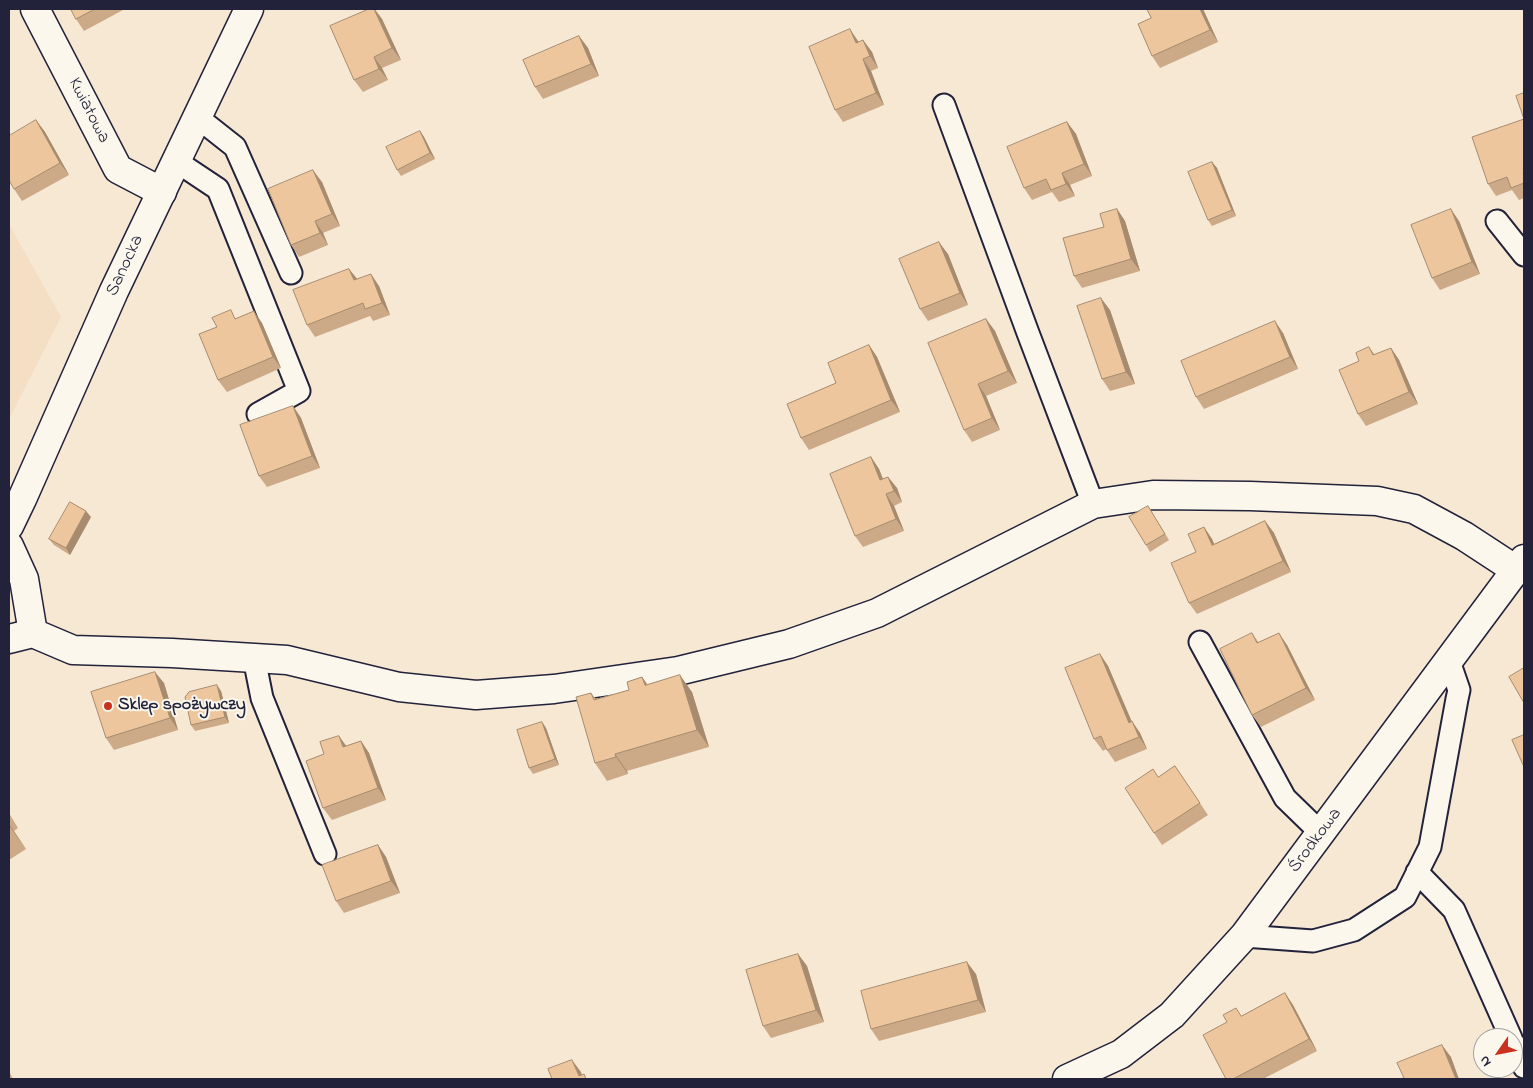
<!DOCTYPE html>
<html>
<head>
<meta charset="utf-8">
<style>
  body { margin:0 }
  #map { position:relative; width:1533px; height:1088px; overflow:hidden; background:#f7e8d4; font-family:"Indie Flower",sans-serif }
  canvas { display:block }
  .frame { position:absolute; inset:0; border:10px solid #22223b; pointer-events:none }
  .north { position:absolute; left:1473px; top:1028px; width:50px; height:50px; box-sizing:border-box; background:#fbf7ec; border:1px solid #a4a2a5; border-radius:50%; rotate:237deg; font-size:14px; font-weight:700; line-height:20px; text-align:center; color:#22223b }
  .north::after { content:''; display:block; margin:auto; width:18px; height:22px; background:#c8321e; clip-path:polygon(50% 0,100% 100%,50% 72%,0 100%) }
</style>
</head>
<body>
<div id="map">
<canvas width="1533" height="1088"></canvas>
<div class="frame"></div>
<div class="north">N</div>
</div>
<script>
const g = document.querySelector('canvas').getContext('2d');
g.lineJoin = 'round';
function fillPath(path, color) {
  g.fillStyle = color;
  g.fill(path, 'evenodd');
}
function stroke(path, color, width, dash) {
  g.strokeStyle = color;
  g.lineWidth = width;
  g.lineCap = dash ? 'butt' : 'round';
  g.setLineDash(dash || []);
  g.stroke(path);
}
function write(font, color, halo, rows, align = 'center') {
  g.font = font + ' "Indie Flower",sans-serif';
  g.lineWidth = 4;
  g.setLineDash([]);
  g.textBaseline = 'middle';
  g.strokeStyle = halo;
  g.fillStyle = color;
  for (const [text, x, y, turn = 0] of rows) {
    g.save();
    g.translate(x, y);
    g.rotate((+turn || 0) * Math.PI / 180);
    g.textAlign = isNaN(turn) ? turn : align;
    if (halo) g.strokeText(text, 0, 0);
    g.fillText(text, 0, 0);
    g.restore();
  }
}
fillPath(new Path2D(`
  M9,224L61,317L9,419Z`), '#f4dec4');
const lane = new Path2D(`
  M944,105L1028,333L1093,504
  M197,117L235,147L291,273
  M176,161L218,189L299,391L258,414
  M1497,221L1524,255
  M1200,642L1285,798L1321,833
  M254,658L262,698L325,854
  M1417,872L1454,910L1511,1038
  M1244,936L1313,941L1354,930L1405,897L1430,847L1457,699L1459,690L1449,661
  M1513,1042L1524,1067`);
const street = new Path2D(`
  M35,9L118,169L162,192
  M9,546L24,579L33,633
  M9,639L33,633L73,650L172,653L287,660L399,687L476,695L554,689L678,671L789,644L877,613L1093,504L1153,495L1250,496L1377,501L1414,509L1464,536L1516,570`);
const secondary = new Path2D(`
  M9,526L22,499L114,291L249,9
  M1067,1079L1121,1054L1172,1015L1244,936L1524,559`);
stroke(lane, '#22223b', 25);
stroke(street, '#22223b', 31);
stroke(secondary, '#22223b', 31);
stroke(lane, '#fbf7ec', 21);
stroke(street, '#fbf7ec', 28);
stroke(secondary, '#fbf7ec', 28);
fillPath(new Path2D(`
  M71,9H123V10L84,31L76,19Z
  M369,9H375L382,19L401,60L382,68L388,80L363,92L354,80Z
  M1203,9L1218,42L1160,68L1152,56Z
  M579,36L588,48L599,76L543,99L535,87Z
  M863,40L872,52L878,68L871,71L884,105L843,122L835,110L858,42Z
  M1524,93V198L1519,200L1512,190L1496,196L1488,184L1524,119Z
  M36,120L45,132L69,175L22,201L14,189Z
  M1067,122L1076,134L1092,176L1070,185L1075,196L1059,202L1052,192L1032,200L1024,188Z
  M420,131L424,137L435,159L401,176L397,170Z
  M1212,162L1217,168L1236,216L1212,226L1208,220Z
  M322,182L340,226L323,233L328,245L299,257L291,245Z
  M1117,209L1125,221L1140,271L1082,288L1074,276L1104,227Z
  M1459,221L1480,274L1440,290L1432,278Z
  M948,254L968,305L928,321L920,309Z
  M349,269L357,279L379,286L390,315L373,321L370,316L315,337L307,325Z
  M1110,310L1135,384L1110,391L1102,379Z
  M237,318L262,323L281,368L227,392L218,380L217,327Z
  M986,319L995,331L1017,383L986,396L1000,430L972,442L964,430Z
  M1283,333L1298,369L1204,409L1196,397Z
  M869,345L877,357L900,412L809,450L801,438L836,383Z
  M1369,347L1375,355L1391,348L1399,360L1418,404L1366,426L1358,414L1359,361Z
  M293,406L301,418L320,468L267,487L259,476Z
  M871,457L879,469L883,479L888,477L897,488L902,502L894,506L904,531L863,547L855,536Z
  M1148,506L1169,540L1150,552L1146,545Z
  M91,517L70,555L54,545L49,539Z
  M1265,521L1274,533L1291,572L1197,614L1189,603L1196,552L1204,527L1212,539L1214,544Z
  M1252,633L1259,643L1287,645L1315,700L1261,727L1252,715Z
  M1100,654L1108,666L1132,722L1140,733L1147,749L1115,762L1106,749L1103,751L1094,739Z
  M642,677L647,684L692,692L709,747L627,771L628,774L607,781L595,763L591,693L596,699L629,690Z
  M164,683L178,730L114,750L106,738Z
  M221,691L229,723L195,731L191,725Z
  M542,722L546,728L559,765L533,774L529,768Z
  M361,741L369,753L386,800L332,820L323,808L346,746Z
  M1175,766L1208,815L1162,845L1154,833L1159,777Z
  M9,813L18,828L14,831L26,849L9,860Z
  M378,845L386,857L400,893L344,913L336,901Z
  M798,954L807,966L824,1022L771,1038L763,1026Z
  M976,974L986,1012L879,1041L871,1029Z
  M1285,993L1293,1005L1317,1051L1263,1079H1226L1242,1016Z
  M9,1071L13,1079H9Z`), '#ccaa87');
fillPath(new Path2D(`
  M374,9L382,19L401,60L392,48Z
  M1200,9H1203L1218,42L1210,30Z
  M850,29L858,41L864,55L856,43Z
  M579,36L588,48L599,76L591,64Z
  M863,40L872,52L878,68L870,56Z
  M374,57L382,68L388,80L379,69Z
  M863,59L871,71L884,105L876,93Z
  M36,120L45,132L69,175L60,163Z
  M1067,122L1076,134L1092,176L1084,164Z
  M420,131L424,137L435,159L430,153Z
  M1212,162L1217,168L1236,216L1232,210Z
  M313,170L322,182L340,226L332,214Z
  M1062,173L1070,185L1075,196L1066,184Z
  M1117,209L1125,221L1140,271L1131,259Z
  M1451,209L1459,221L1480,274L1472,262Z
  M315,221L323,233L328,245L320,233Z
  M939,242L948,254L968,305L960,293Z
  M349,269L358,280H354Z
  M371,274L379,286L390,315L382,303Z
  M1101,298L1110,310L1135,384L1126,372Z
  M254,311L262,323L281,368L273,357Z
  M986,319L995,331L1017,383L1008,371Z
  M1275,321L1283,333L1298,369L1290,357Z
  M869,345L877,357L900,412L891,400Z
  M1391,348L1399,360L1418,404L1409,392Z
  M978,384L986,396L1000,430L992,418Z
  M293,406L301,418L320,468L312,456Z
  M871,457L879,469L888,492L880,480Z
  M888,477L897,488L902,502L894,491Z
  M886,494L894,506L904,531L896,519Z
  M86,511L91,517L70,555L66,548Z
  M1265,521L1274,533L1291,572L1283,561Z
  M1204,527L1212,539L1220,557L1212,545Z
  M1279,633L1287,645L1315,700L1306,688Z
  M1100,654L1108,666L1137,734L1129,723Z
  M155,672L164,683L178,730L170,718Z
  M680,675L692,692L709,747L697,730Z
  M642,677L654,694L645,685Z
  M217,685L221,691L229,723L225,717Z
  M1132,721L1140,733L1147,749L1139,737Z
  M542,722L546,728L559,765L555,759Z
  M339,736L347,747H343Z
  M361,741L369,753L386,800L378,788Z
  M615,754L627,771L628,774L616,757Z
  M9,824L26,849L10,827Z
  M378,845L386,857L400,893L391,881Z
  M798,954L807,966L824,1022L816,1010Z
  M967,962L976,974L986,1012L978,1000Z
  M1285,993L1293,1005L1317,1051L1309,1039Z
  M1442,1045L1451,1057L1459,1079H1456Z
  M572,1060L581,1072L583,1079L579,1076Z`), '#a68b6e');
const building = new Path2D(`
  M71,9H95L76,19Z
  M369,9H374L392,48L374,57L379,69L354,80L330,26Z
  M1147,9H1200L1210,30L1152,56L1138,24L1151,18Z
  M850,29L856,43L863,40L870,56L863,59L876,93L835,110L809,47Z
  M579,36L591,64L535,87L523,60Z
  M1524,93V173H1523L1524,176V183L1511,188L1507,177L1488,184L1472,137L1524,119L1516,96Z
  M36,120L60,163L14,189L9,180V136Z
  M1067,122L1084,164L1062,173L1066,184L1051,190L1046,179L1024,188L1007,147Z
  M420,131L430,153L397,170L386,147Z
  M1212,162L1232,210L1208,220L1188,172Z
  M313,170L332,214L315,221L320,233L291,245L268,189Z
  M1117,209L1131,259L1074,276L1063,238L1104,227L1100,214Z
  M1451,209L1472,262L1432,278L1411,225Z
  M939,242L960,293L920,309L899,259Z
  M349,269L354,280L371,274L382,303L365,309L363,303L307,325L293,290Z
  M1101,298L1126,372L1102,379L1077,306Z
  M231,310L235,319L254,311L273,357L218,380L199,334L217,327L212,318Z
  M986,319L1008,371L978,384L992,418L964,430L928,343Z
  M1275,321L1290,357L1196,397L1181,361Z
  M869,345L891,400L801,438L787,404L836,383L828,363Z
  M1369,347L1373,355L1391,348L1409,392L1358,414L1339,370L1359,361L1356,353Z
  M293,406L312,456L259,476L240,425Z
  M871,457L880,480L888,477L894,491L886,494L896,519L855,536L830,474Z
  M70,502L86,511L66,548L49,539Z
  M1148,506L1165,534L1146,545L1129,517Z
  M1265,521L1283,561L1189,603L1171,563L1196,552L1188,534L1204,527L1212,545Z
  M1252,633L1257,643L1279,633L1306,688L1252,715L1220,649Z
  M1100,654L1129,723L1132,721L1139,737L1107,750L1101,736L1094,739L1065,668Z
  M1524,668V703L1509,677Z
  M155,672L170,718L106,738L91,692Z
  M680,675L697,730L615,754L616,757L595,763L576,697L591,693L594,700L629,690L627,682L642,677L645,685Z
  M217,685L225,717L191,725L185,697L189,692Z
  M542,722L555,759L529,768L517,730Z
  M1524,735V767L1512,740Z
  M339,736L343,747L361,741L378,788L323,808L306,761L324,754L320,742Z
  M1175,766L1200,803L1154,833L1125,788L1153,769L1158,777Z
  M378,845L391,881L336,901L322,865Z
  M798,954L816,1010L763,1026L746,970Z
  M967,962L978,1000L871,1029L861,991Z
  M1285,993L1309,1039L1233,1079H1226L1203,1035L1227,1022L1223,1015L1236,1008L1241,1016Z
  M1442,1045L1456,1079H1400L1404,1078L1397,1063Z
  M572,1060L579,1076L584,1074L586,1079H552L548,1069Z`);
fillPath(building, '#edc69d');
stroke(building, '#a68b6e', 1);
for (const [x, y, r, color] of [
  [108,706,5,"#c8321e"]
]) {
  const dot = new Path2D();
  dot.arc(x, y, r, 0, 2 * Math.PI);
  g.fillStyle = color;
  g.fill(dot);
  stroke(dot, '#fbf7ec', 2);
}
write('18px', '#22223b', '#fbf7ec', [
  ["Kwiatowa",88,111,63],
  ["Sanocka",126,266,-65],
  ["Środkowa",1316,841,-53]
]);
write('bold 18px', '#22223b', '#fbf7ec', [
  ["Sklep spożywczy",118,706]
], 'left');
</script>
</body>
</html>
